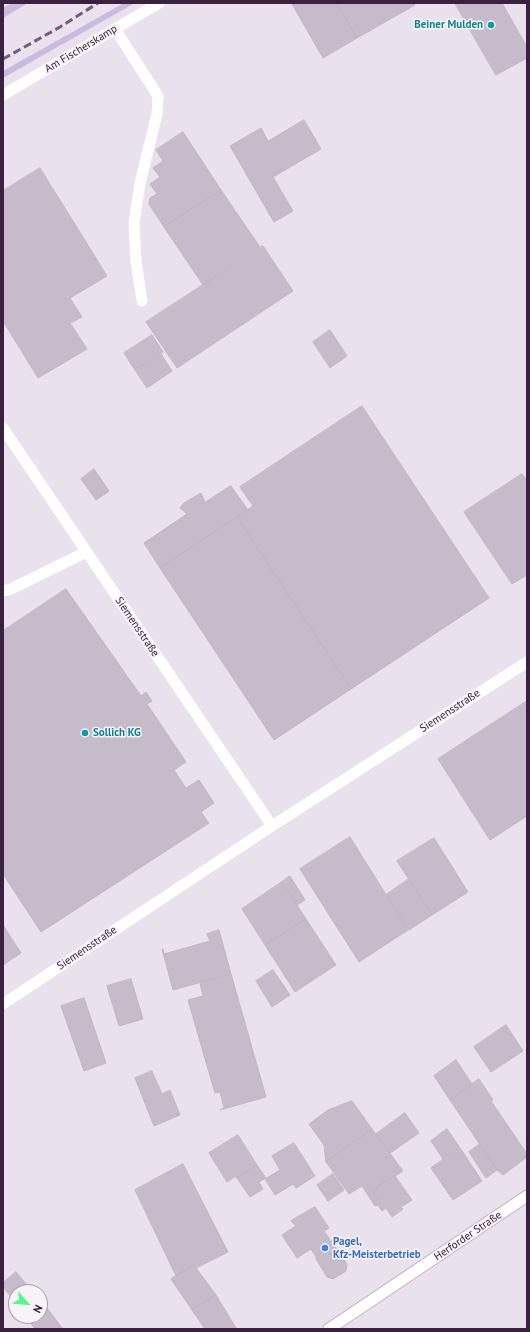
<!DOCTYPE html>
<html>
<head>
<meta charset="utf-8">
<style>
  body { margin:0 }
  #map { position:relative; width:530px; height:1332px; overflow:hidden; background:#e9e2ed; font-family:"PT Sans",sans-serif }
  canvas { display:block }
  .frame { position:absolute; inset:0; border:4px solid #3a213f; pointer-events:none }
  .north { position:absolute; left:8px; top:1284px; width:40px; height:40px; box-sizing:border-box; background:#f7f3f9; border:1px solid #ab9faf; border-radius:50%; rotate:117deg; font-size:11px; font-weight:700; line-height:16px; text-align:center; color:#3a213f }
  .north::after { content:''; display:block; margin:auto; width:14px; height:18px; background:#57f78c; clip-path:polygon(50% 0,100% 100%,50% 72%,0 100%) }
</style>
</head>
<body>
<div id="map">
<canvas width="530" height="1332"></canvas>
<div class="frame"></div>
<div class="north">N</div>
</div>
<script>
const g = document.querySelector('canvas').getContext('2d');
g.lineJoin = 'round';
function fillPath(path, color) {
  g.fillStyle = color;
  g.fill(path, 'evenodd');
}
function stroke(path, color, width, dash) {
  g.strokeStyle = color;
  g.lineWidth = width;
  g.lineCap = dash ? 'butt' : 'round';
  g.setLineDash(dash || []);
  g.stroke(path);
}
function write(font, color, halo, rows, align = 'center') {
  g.font = font + ' "PT Sans",sans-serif';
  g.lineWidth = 3;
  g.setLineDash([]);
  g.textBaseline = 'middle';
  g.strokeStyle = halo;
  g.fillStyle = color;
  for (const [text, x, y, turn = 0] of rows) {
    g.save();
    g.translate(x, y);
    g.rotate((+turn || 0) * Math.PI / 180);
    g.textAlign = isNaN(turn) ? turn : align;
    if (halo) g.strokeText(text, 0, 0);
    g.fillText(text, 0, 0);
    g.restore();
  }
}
fillPath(new Path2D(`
  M12,3H28L3,18V8Z
  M124,3H135L3,78V71Z`), '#c8bbdf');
const building = new Path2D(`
  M293,3H337L357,38L323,58L292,4Z
  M337,3H414L415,5L357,38Z
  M455,3H502L527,47V58L496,75Z
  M304,120L321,149L273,177L293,211L274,222L230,146L261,128L268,141Z
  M183,132L221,190L164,227L149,204L150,198L157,194L150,184L160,177L153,168L163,161L156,150Z
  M40,168L107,276L70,298L82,317L70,323L87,349L38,378L3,321V191Z
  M221,190L260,247L203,285L164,227Z
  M263,246L293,291L177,368L146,322Z
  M330,330L347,356L330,368L313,342Z
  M152,335L163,352L135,370L124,353Z
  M161,354L172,371L147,388L135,370Z
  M362,406L489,598L351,689L237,517L253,506L240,487Z
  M94,469L109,491L96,500L81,479Z
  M522,474L527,481V575L512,584L464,512Z
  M231,486L248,510L160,568L144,543L187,514L180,508L184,503L201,493L205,502Z
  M237,517L351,689L274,740L160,568Z
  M66,589L141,696L146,692L152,701L147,704L186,762L174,770L186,788L199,780L214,803L201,812L209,823L41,932L3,874V631Z
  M527,701V816L490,840L438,759Z
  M350,837L408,930L359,962L300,869Z
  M434,838L468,892L432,915L397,861Z
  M290,876L305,900L297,905L282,882Z
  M409,879L432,915L409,930L386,895Z
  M282,882L306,919L265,945L242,909Z
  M306,919L336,965L295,992L265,945Z
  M3,925L21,953L3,965Z
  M219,930L231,974L173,990L162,949H163L164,954L210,941L207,934Z
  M273,970L290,995L272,1007L256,981Z
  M231,974L266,1097L220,1110L224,1108L220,1092L215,1093L188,1000L203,996L200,983Z
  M131,979L143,1019L119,1026L107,986Z
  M84,998L106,1063L84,1071L61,1006Z
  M506,1025L523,1051L491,1072L474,1047Z
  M456,1060L472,1084L450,1100L434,1076Z
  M152,1071L162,1094L170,1090L180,1115L154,1126L135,1078Z
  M479,1079L493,1100L491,1101L527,1154V1157L503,1175L497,1170L450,1100Z
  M352,1101L372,1129L326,1162L324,1145L309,1124L328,1110Z
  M405,1113L419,1133L390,1153L376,1134Z
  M372,1129L403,1171L373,1190L379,1199L375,1201L378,1205L375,1206L362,1186L349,1194L326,1162Z
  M447,1129L460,1148L443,1159L431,1141Z
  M238,1135L257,1165L237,1178L236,1176L227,1182L209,1153Z
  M294,1143L315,1176L296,1188L293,1184L275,1195L265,1179L280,1170L272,1156Z
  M480,1144L497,1170L486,1178L469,1152Z
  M460,1148L482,1181L453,1200L431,1168Z
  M183,1164L228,1252L196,1268L194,1265L176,1276L135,1190Z
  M257,1165L266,1178L259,1182L263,1189L250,1197L237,1178Z
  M333,1174L344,1190L328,1201L317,1185Z
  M395,1176L412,1200L401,1207L403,1209L392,1217L386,1208L382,1211L375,1201L379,1199L373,1190Z
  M315,1207L329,1228L324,1231L347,1264L346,1271L333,1279L327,1277L316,1259V1257L311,1249L297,1258L282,1235L296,1226L291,1221Z
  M194,1265L216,1295L192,1310L171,1279Z
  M16,1272L33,1292H16V1303L3,1287V1283Z
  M216,1295L236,1328L234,1329H205L192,1310Z
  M40,1301L47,1308L40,1314Z
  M47,1308L63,1329H35L30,1322L38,1316H40V1314Z`);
fillPath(building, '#c6bbcb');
stroke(building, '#c1b5c7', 1);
const secondary = new Path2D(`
  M329,1329L527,1196`);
stroke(secondary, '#c7b5cd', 13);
stroke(new Path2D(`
  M115,29L158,96L157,114L140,183L134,223L136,261L142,301
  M3,591L11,589L86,552`), '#fff', 11);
stroke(new Path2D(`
  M3,95L159,3
  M3,428L272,826
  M3,1004L272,826L527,662`), '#fff', 11);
stroke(secondary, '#fff', 11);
stroke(new Path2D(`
  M3,59L60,27L98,3`), '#755c7b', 3, [8, 4]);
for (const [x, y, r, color] of [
  [491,25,4,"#0f9aa8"],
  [85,733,4,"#0f9aa8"],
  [325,1248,4,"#3f7fe0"]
]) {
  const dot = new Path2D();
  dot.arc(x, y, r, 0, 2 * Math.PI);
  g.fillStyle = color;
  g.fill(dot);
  stroke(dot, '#f7f3f9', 1.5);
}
write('bold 11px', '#0d838f', '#f7f3f9', [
  ["Beiner Mulden",483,25],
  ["Sollich KG",93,733,"left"]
], 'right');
write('11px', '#3a213f', '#f7f3f9', [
  ["Am Fischerskamp",81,49,-31],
  ["Siemensstraße",137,627,56],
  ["Siemensstraße",450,711,-33],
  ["Siemensstraße",87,948,-34],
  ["Herforder Straße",468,1236,-34]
]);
write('bold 11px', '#366cbe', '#f7f3f9', [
  ["Pagel,",333,1242],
  ["Kfz-Meisterbetrieb",333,1255]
], 'left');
</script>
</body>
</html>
